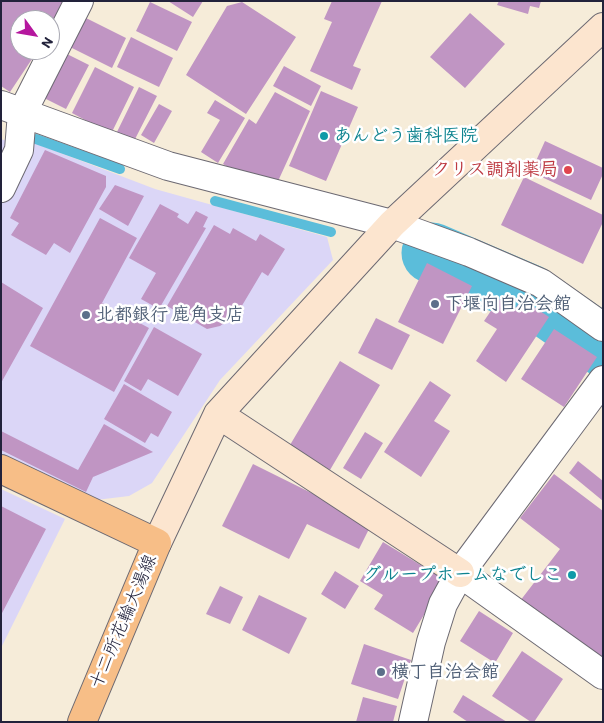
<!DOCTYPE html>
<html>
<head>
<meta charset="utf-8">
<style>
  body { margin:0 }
  #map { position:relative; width:604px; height:723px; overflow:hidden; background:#f6ecd9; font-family:Itim,sans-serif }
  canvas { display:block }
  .frame { position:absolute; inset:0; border:2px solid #22223b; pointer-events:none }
  .north { position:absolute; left:10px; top:10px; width:50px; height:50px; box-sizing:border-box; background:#fff; border:1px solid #a7a7b1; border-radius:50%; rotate:122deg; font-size:14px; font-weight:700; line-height:20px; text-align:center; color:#22223b }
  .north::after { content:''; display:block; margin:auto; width:18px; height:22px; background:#b5179e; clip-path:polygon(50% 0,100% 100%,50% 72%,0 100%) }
</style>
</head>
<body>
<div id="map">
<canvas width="604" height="723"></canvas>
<div class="frame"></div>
<div class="north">N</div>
</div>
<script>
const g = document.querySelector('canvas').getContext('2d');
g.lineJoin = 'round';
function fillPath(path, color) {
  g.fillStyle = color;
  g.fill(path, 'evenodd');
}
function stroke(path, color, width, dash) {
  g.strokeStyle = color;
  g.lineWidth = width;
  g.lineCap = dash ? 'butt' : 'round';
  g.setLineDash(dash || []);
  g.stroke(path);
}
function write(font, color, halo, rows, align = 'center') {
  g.font = font + ' Itim,"Klee One",sans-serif';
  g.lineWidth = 5;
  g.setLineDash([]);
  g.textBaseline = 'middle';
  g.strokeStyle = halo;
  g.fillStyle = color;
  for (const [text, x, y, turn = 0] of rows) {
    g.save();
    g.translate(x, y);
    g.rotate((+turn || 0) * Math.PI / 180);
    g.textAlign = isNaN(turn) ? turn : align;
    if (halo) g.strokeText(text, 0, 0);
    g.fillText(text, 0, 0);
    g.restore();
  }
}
fillPath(new Path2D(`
  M1,139L7,141H29L155,189L327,237L333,260L220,380L152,483L129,496L96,500L1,455Z
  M1,489L65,519L1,648Z`), '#dbd6f7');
stroke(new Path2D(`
  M36,139L120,169
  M215,201L331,232`), '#5bbdda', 10);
stroke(new Path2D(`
  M432,253L530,295L603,346`), '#5bbdda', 61);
fillPath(new Path2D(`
  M1,1H70L50,31V20H20V50H38L10,92L1,86Z
  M168,1H203L193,17Z
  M332,1H382L353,66L361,69L352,90L310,71L332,22L324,19Z
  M499,1H541L539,8L530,6L528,14L497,5Z
  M150,2L192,22L177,51L136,31Z
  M242,2L296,37L246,114L186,75L227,6Z
  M470,13L505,44L465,88L430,57Z
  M84,17L126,38L112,68L70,47Z
  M131,37L173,58L159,87L117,67Z
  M65,53L89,65L66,109L42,97Z
  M284,66L321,86L311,106L273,86Z
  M95,67L134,87L111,134L72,113Z
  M139,87L157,96L132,145L115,136Z
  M321,91L358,107L326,181L289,166Z
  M275,92L310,111L274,190L249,180L223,164L249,119L256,124Z
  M215,100L245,118L218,163L201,152L220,120L207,113Z
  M159,104L172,111L154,143L141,135Z
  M545,141L603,168V174L591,200L531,172Z
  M45,150L106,176V187L70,253L54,243L46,255L11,235L19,223L10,218Z
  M524,177L603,215V222L583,264L501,225Z
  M115,185L144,196L128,226L99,209Z
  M160,204L179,214L177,217L188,224L196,211L208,217L203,227L206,228L159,309L141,299L156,273L129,258Z
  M100,218L137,238L102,303L149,328L114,392L30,346Z
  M214,225L230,234L233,228L256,241L260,234L285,249L268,276L262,272L237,314L233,311L227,321L220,326L207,329L167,306Z
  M427,263L472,286L443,344L398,322Z
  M1,282L43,308L1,383Z
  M499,299L515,309L522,299L549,317L506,382L476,361L497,329L484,321Z
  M376,318L410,335L392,370L358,353Z
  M154,327L202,354L178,396L148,379L141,391L124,381Z
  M554,329L597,357L564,407L521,379Z
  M340,361L380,385L330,470L290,445Z
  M430,381L451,395L434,421L450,431L421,477L384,452Z
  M124,384L172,412L158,437L151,433L145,443L104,419Z
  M104,424L153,452L93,477L86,492L1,450V431L78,470Z
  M365,432L383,443L361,479L343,468Z
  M578,461L603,481V501L569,473Z
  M253,464L372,523L359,549L307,524L289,559L222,526Z
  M554,474L603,511V665L520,601L560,549L520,518Z
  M1,506L46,529L1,615Z
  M383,542L445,580L413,633L374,609L383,595L360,581Z
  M335,571L359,586L345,609L321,594Z
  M220,586L243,597L230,624L206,614Z
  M259,595L307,618L289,654L242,630Z
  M479,611L513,633L495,663L460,641Z
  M364,644L411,660L398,699L351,684Z
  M522,651L563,679L534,722H531L492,696Z
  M463,695L507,722H468L453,712Z
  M363,697L397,706L393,722H356Z`), '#c095c3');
const street = new Path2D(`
  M1,105L168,166L392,224L469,252L541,283L603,327
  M1,188L19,150L22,113L79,1
  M460,573L603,675
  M413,722L431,642L443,604L460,573L603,380`);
const secondary = new Path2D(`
  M218,414L392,224L603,27
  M157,543L218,414L460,573`);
const primary = new Path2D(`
  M1,469L157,543L82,722`);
stroke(street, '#6c6972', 30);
stroke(secondary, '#6c6972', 30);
stroke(primary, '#6c6972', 30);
stroke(street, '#fff', 28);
stroke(secondary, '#fce5cf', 28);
stroke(primary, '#f7be87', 28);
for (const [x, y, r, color] of [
  [324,136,5,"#0f9aa8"],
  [568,170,5,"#e0444e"],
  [435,304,5,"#5c6f8a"],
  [86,315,5,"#5c6f8a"],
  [572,575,5,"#0f9aa8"],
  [381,672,5,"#5c6f8a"]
]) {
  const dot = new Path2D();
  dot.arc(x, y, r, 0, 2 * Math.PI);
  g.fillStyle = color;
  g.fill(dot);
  stroke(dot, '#fff', 2);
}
write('bold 18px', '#0d838f', '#fff', [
  ["あんどう歯科医院",334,136],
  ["グループホームなでしこ",562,575,"right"]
], 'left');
write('bold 18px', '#be3a42', '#fff', [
  ["クリス調剤薬局",558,170]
], 'right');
write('bold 18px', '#4e5e75', '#fff', [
  ["下堰向自治会館",445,304],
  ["北都銀行 鹿角支店",96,315],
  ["横丁自治会館",391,672]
], 'left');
write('18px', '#22223b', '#fff', [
  ["十二所花輪大湯線",124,622,-67]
]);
</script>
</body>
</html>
